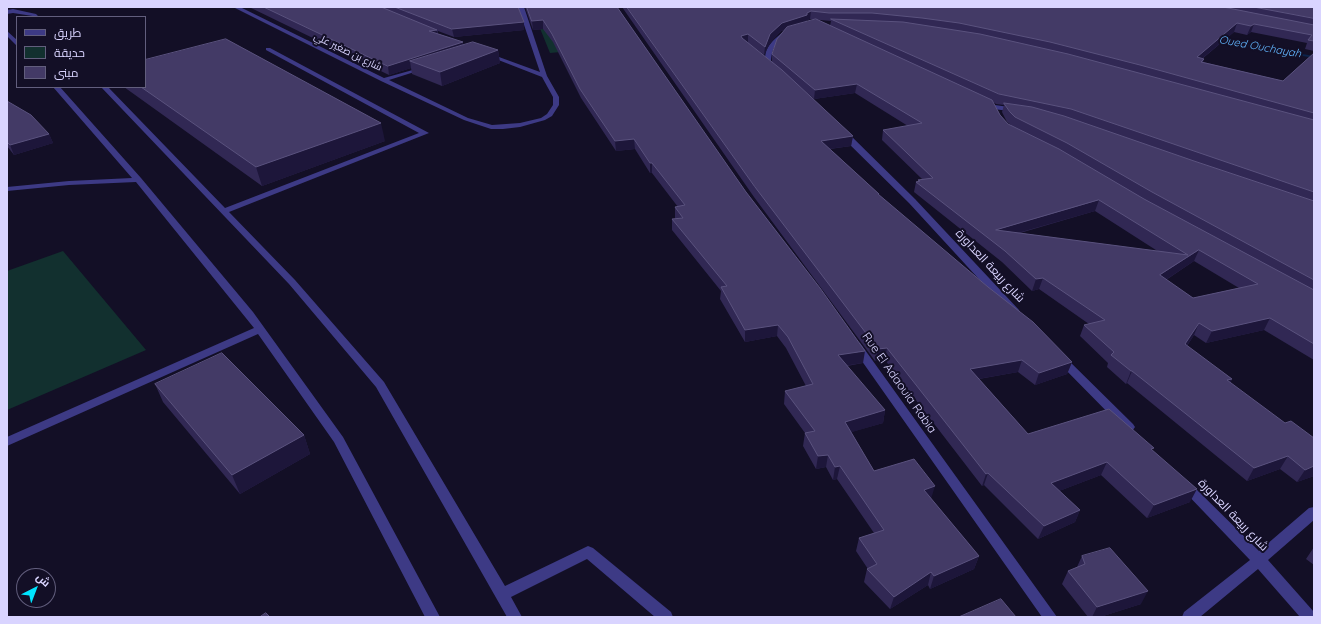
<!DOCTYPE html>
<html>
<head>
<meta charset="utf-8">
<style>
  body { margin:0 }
  #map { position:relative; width:1321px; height:624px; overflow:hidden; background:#130f26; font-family:Quicksand,Cairo,sans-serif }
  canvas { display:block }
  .frame { position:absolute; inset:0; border:8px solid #d9d4ff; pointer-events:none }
  .legend { position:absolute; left:16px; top:16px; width:130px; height:72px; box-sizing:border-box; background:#130f26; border:1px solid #625e7d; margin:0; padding:5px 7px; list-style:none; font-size:12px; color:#d9d4ff }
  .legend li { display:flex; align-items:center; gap:8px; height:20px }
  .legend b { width:20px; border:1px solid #625e7d }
  .north { position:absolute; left:16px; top:568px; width:40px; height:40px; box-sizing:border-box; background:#130f26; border:1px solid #625e7d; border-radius:50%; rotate:42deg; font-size:11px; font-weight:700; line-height:16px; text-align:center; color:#d9d4ff }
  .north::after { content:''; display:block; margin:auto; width:14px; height:18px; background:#00e5ff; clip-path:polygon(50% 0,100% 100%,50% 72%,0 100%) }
</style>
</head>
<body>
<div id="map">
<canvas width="1321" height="624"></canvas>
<div class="frame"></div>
<ul class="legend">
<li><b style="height:5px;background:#3d3a85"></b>طريق</li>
<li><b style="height:11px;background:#12302f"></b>حديقة</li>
<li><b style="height:11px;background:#433a66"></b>مبنى</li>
</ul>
<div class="north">ش</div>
</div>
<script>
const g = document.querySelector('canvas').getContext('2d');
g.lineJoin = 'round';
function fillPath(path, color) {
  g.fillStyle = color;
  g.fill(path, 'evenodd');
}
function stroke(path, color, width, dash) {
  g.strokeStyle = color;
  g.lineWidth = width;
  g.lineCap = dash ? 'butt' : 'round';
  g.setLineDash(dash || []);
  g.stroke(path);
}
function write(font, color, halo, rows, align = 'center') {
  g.font = font + ' Quicksand,Cairo,sans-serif';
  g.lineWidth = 4;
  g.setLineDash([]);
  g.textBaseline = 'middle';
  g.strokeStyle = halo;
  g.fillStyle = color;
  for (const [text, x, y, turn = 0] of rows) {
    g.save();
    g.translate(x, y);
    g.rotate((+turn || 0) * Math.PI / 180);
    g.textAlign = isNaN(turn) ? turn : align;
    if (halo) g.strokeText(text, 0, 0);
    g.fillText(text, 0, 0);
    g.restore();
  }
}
fillPath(new Path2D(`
  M571,24L582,50L550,53L539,26Z
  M63,251L146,350L7,410V271Z`), '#12302f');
fillPath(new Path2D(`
  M1210,38L1314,56V58L1212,40L1210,39Z`), '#0c2248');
fillPath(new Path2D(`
  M13,9L36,14L39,17L13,13L7,14V10Z
  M7,31L17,40V46L7,36Z
  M266,48H270L429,133L229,212L295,280L384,382L505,586L588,546L593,548L671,612L673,617H655L587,559L511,597L522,617H507L376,387L289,284L101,87H108L225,208L419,133L266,50Z
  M53,87H60L141,178L253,312L343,437L440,617H425L334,442L258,334L7,446V437L254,328L136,182L69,185L7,191V187L69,181L132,178Z`), '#3d3a85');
fillPath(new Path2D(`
  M233,7H240L384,78L427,66V68L389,80L468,118L492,125L520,123L541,118L547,114L553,105V97L542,77L483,54L488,53L540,72L518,7H524L547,76L559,97V105L552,116L545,120L520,127L503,129H491L464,120L381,81Z
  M786,30L791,31C779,42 772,43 771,62L766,63C762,48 775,38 786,30Z
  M984,101L995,105L1016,108L1019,110L1016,112L994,109L982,104L981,103Z
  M840,131H846L915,199L1019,310L1020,312L1019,314H1011L909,203L840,135Z
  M856,342L860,343L1057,617H1042L852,347L851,345L852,343Z
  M1060,355L1064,356L1133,424L1135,427L1133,430L1129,431L1125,430L1056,360L1055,358L1056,356Z
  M1186,481L1190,483L1259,551L1309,508L1314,507V520L1268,560L1314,612V617H1300L1258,569L1200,617H1182L1184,612L1250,560L1182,489L1180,486L1182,483Z`), '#3d3a85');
fillPath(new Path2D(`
  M249,7H518L524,22V30L454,37L438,31V34L463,42V45L498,50L500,63L442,86L412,74L411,68L389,75Z
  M525,7H617L863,363L847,366L885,410L883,423L851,432L874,471L931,499L979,556L974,569L930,589L928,585L890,609L864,582L867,569H868L856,551L859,538L874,533L837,479L833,480L826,467L816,469L803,446L805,433L784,404L785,391L806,386L786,348L777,336L745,342L720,299L721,291L672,230V219H676L675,218V207H678L652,173H650L635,149L616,151L581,98L553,42L543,29L533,30Z
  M622,7H1314V51L1305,49L1307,43L1251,32L1247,35L1234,32L1202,59H1204L1203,62L1283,81L1314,53V360L1264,330L1206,343L1194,335L1187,346L1232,379L1230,383L1314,476L1297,482L1280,469L1247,481L1127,383L1126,384L1107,367L1108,363L1080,336L1084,325L1089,324L1039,289L1032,291L1002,262L914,192L916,182L918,181V180L922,179L882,140L883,130L908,126L855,93L814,99L797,84L853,136L851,146L830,149L879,194V195L1072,362L1067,374L1035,385L1018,372L979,379L1028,434L1152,451L1190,502L1147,518L1101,475L1059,491L1080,510L1075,522L1038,539L984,485L982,486L885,360L875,361L754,197ZM810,19L831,21L830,26L807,22V20ZM785,30L772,54V62L748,43L764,55L770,43L781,31ZM993,102L996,104L1004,105L1002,112L1007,122L1011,125L1008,124L1000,115ZM1095,211L1159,252L1020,233ZM1194,261L1239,288L1193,298L1166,280Z
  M124,87H145L385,141L262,186Z
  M7,101L49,134L53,143L14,155L7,146Z
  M155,384L304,435L310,454L240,494L163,402Z
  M1314,547V565L1306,559Z
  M1082,556L1141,604L1100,617H1088L1062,584L1068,571L1077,567Z`), '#312854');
fillPath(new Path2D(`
  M811,11L810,19L807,20L806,23L781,31L770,43L764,55L765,47L770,34L782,23Z
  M543,20V29L533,30L532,21Z
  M524,22V30L454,37L452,29Z
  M1237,23L1234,32L1193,66L1197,57Z
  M1254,24L1251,32L1247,35L1251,26Z
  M437,30L439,38L429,31Z
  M748,34V43L741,44V36Z
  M463,42L464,51L410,61L411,68L389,75L388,66Z
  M498,50L500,63L442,86L440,72Z
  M857,84L855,93L814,99L815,90Z
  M381,123L385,141L262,186L256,167Z
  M49,134L53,143L14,155L10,145Z
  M853,136L851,146L820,150L821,141Z
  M634,139L635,149L616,151L615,141Z
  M650,163H652V173H650Z
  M1099,200L1095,211L993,240L996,230Z
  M1199,250L1194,261L1155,287L1160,275Z
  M1043,278L1039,289L1032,291L1036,279Z
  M1270,318L1264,330L1206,343L1212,331Z
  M1199,323L1194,335L1180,356L1185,344Z
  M778,325L777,336L745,342V330Z
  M887,348L885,360L875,361L878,349Z
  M865,351L863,363L836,367L838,355Z
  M1022,360L1018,372L966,381L970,369Z
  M1072,362L1067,374L1035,385L1039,373Z
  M1131,371H1132L1127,383L1126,384Z
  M1232,379L1226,391L1227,380Z
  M885,410L883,423L842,435L845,422Z
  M304,435L310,454L240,494L232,475Z
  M828,455L826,467L816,469L818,456Z
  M1288,456L1280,469L1247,481L1254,468Z
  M1107,462L1101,475L1046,496L1051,483Z
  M840,466L837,479L833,480L835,467Z
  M1314,466V476L1297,482L1305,470Z
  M988,473L984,485L982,486L986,474Z
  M935,486L931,499L924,490Z
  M1197,489L1190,502L1147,518L1154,505Z
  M1080,510L1075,522L1038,539L1044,526Z
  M979,556L974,569L930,589L934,576Z
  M931,572L928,585L890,609L894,597Z
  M1148,591L1141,604L1100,617H1092L1097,607Z`), '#1d163a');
const building = new Path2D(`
  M264,7H381L437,30L429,31L463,42L388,66Z
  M395,7H518L524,22L452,29Z
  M527,7H617L746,192L820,288L865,351L838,355L885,410L845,422L874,471L914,459L935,486L924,490L979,556L934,576L931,572L894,597L867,569L877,564L859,538L884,530L840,466L835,467L828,455L818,456L805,433L815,431L785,391L813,384L788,337L778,325L745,330L721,287L727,286L672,219L683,218L675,207L685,205L652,163H650L634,139L615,141L580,89L552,34L543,20L532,21Z
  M627,7H1223L1314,25V41L1308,40L1312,35L1254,24L1251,26L1237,23L1197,57L1204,59L1201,62L1283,81L1314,53V113L1140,65L1050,42L959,23L922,18L872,13H829L811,11L807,13V15L782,23L770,34L765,47L748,34L741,36L742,38L782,70L853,136L821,141L879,194H878L988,287L1033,322L1072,362L1039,373L1022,360L970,369L1028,434L1109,409L1154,448L1151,449L1197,489L1154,505L1107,462L1051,483L1080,510L1044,526L988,473L986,474L887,348L878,349L755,187Z
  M1254,7H1314V18Z
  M816,19L992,100L1000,115L1008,124L1059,149L1144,199L1314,290V344L1270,318L1212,331L1199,323L1185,344L1232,379L1227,380L1285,423L1291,421L1314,438V466L1305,470L1288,456L1254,468L1132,371H1131L1111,355L1114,352L1084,325L1105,320L1043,278L1036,279L1005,251L916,182L920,181L918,180L933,178L883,130L922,123L857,84L815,90L772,54L777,39L787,27ZM1099,200L1188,255L996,230ZM1199,250L1258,284L1193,298L1160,275Z
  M831,19L903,22L980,34L1068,54L1314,120V192L1071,109L999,94Z
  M226,39L381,123L256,167L141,87H145V60Z
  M473,42L498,50L440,72L410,61Z
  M7,101L31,115L49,134L10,145L7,142Z
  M1004,103L1032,107L1064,116L1194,161L1314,201V280L1152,192L1067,143L1015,117L1010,112Z
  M222,353L304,435L232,475L155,384Z
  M1110,548L1148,591L1097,607L1068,571L1085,564L1082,556Z
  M1001,599L1016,617H959Z
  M266,613L270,617H260Z`);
fillPath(building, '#433a66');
stroke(building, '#5a527e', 1);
write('10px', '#d9d4ff', '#130f26', [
  ["شارع بن صغير علي",348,52,26]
]);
write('italic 11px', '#62b6ff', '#130f26', [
  ["Oued Ouchayah",1260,47,10]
]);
write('12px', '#d9d4ff', '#130f26', [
  ["شارع ربيعة العداورة",990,266,47],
  ["Rue El Adaouia Rabia",899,383,55],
  ["شارع ربيعة العداورة",1233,515,46]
]);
</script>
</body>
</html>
